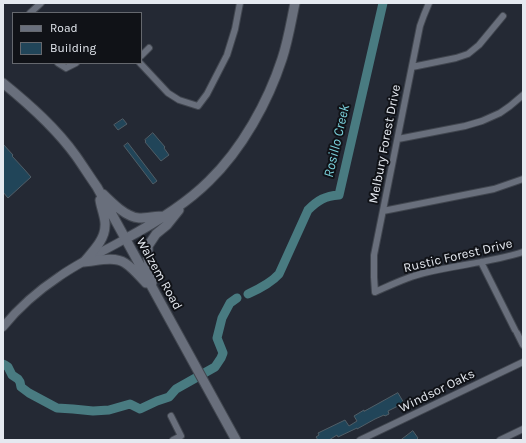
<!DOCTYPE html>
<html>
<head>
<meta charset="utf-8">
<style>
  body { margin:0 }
  #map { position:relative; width:526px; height:443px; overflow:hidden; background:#242934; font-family:Karla,sans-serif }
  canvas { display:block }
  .frame { position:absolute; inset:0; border:4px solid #e5e9f0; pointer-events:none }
  .legend { position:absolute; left:12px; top:12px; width:130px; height:52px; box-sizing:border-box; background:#101217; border:1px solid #65686e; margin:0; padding:5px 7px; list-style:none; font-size:12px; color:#e5e9f0 }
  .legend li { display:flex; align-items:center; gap:8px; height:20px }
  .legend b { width:20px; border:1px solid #65686e }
</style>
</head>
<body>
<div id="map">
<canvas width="526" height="443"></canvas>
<div class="frame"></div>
<ul class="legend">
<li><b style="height:5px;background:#696f7c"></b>Road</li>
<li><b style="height:11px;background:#214559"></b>Building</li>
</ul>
</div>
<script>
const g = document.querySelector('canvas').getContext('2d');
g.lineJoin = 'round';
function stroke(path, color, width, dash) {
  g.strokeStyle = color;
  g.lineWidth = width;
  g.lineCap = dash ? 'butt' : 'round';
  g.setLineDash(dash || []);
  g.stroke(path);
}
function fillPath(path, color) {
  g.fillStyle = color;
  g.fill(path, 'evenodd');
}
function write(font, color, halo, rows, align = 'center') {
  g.font = font + ' Karla,sans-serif';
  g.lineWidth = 4;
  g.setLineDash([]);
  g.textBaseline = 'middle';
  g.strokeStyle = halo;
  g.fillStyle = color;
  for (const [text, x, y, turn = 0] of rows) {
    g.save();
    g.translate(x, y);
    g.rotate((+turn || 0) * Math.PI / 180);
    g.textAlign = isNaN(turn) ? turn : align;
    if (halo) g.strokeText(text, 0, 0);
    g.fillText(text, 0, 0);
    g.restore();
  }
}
stroke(new Path2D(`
  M248,294C259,289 271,283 279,274L308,210C318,200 325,196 339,195L383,3
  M3,364L5,365L8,367L12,375L18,379L20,382L21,387L29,393L57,408L73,409L93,411L109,410L130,404L140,409L157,401L169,397L176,389L215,367L221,358L223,353L217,338L222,318L230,303L237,298`), '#497b81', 9);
const building = new Path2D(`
  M123,119L127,124L118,130L114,125Z
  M153,133L165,147L164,148L169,155L161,161L145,142L146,141L145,140Z
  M128,143L157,181L153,184L124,146Z
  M3,144L13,155L12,156L24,169L31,177L8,198L3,192Z
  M398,393L404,403L388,411L389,414L385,416L384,415L375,419L357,429V428L338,437L337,435L329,440H318L316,437L319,435L318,433L345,420L349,426L357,421L354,416L364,410V411Z
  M413,431L418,438L416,440H401Z`);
fillPath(building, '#214559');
stroke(building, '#515e67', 1);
const minor = new Path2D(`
  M429,3L424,15L420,26L374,255V277L375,292C391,285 407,277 424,273C456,265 492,262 523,252
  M30,13L41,3
  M141,56L149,48
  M58,63L66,68
  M140,63L168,93L179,100L198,106L207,94L227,55L235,29L240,3
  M412,67L456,58L468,54L479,45L503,16
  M66,68L76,63
  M398,139L465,126L482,121L500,113L510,106L523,95
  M383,211L494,189L523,179
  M481,262L515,330
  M517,333L523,345
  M171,416L181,436L173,440
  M360,440L523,362
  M500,440L523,429`);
const tertiary = new Path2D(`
  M3,327C19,307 39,290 60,276C80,262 104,251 125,239`);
const secondary = new Path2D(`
  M3,83C30,105 56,128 76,156C83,166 90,177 97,187L236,440
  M103,194C112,203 126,217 139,218C147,218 156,216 164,216
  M125,239C155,223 185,205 209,181C242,149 268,102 282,59C288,41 291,22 295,3
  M84,262C92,252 105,240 105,226C106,219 101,208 100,200
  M84,262C97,261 114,256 125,263C133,268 140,277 146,283
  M152,283L148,259V246L156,234L167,225L179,210`);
stroke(minor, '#41464f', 8);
stroke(tertiary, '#41464f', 10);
stroke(secondary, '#41464f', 11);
stroke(minor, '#696f7c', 6);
stroke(tertiary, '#696f7c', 8);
stroke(secondary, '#696f7c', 9);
write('13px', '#e5e9f0', '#101217', [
  ["Melbury Forest Drive",385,144,-79],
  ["Rustic Forest Drive",458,256,-13],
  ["Walzem Road",159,274,61],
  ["Windsor Oaks",437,391,-26]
]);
write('italic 14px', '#7bd1dc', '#101217', [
  ["Rosillo Creek",337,141,-77]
]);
</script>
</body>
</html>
